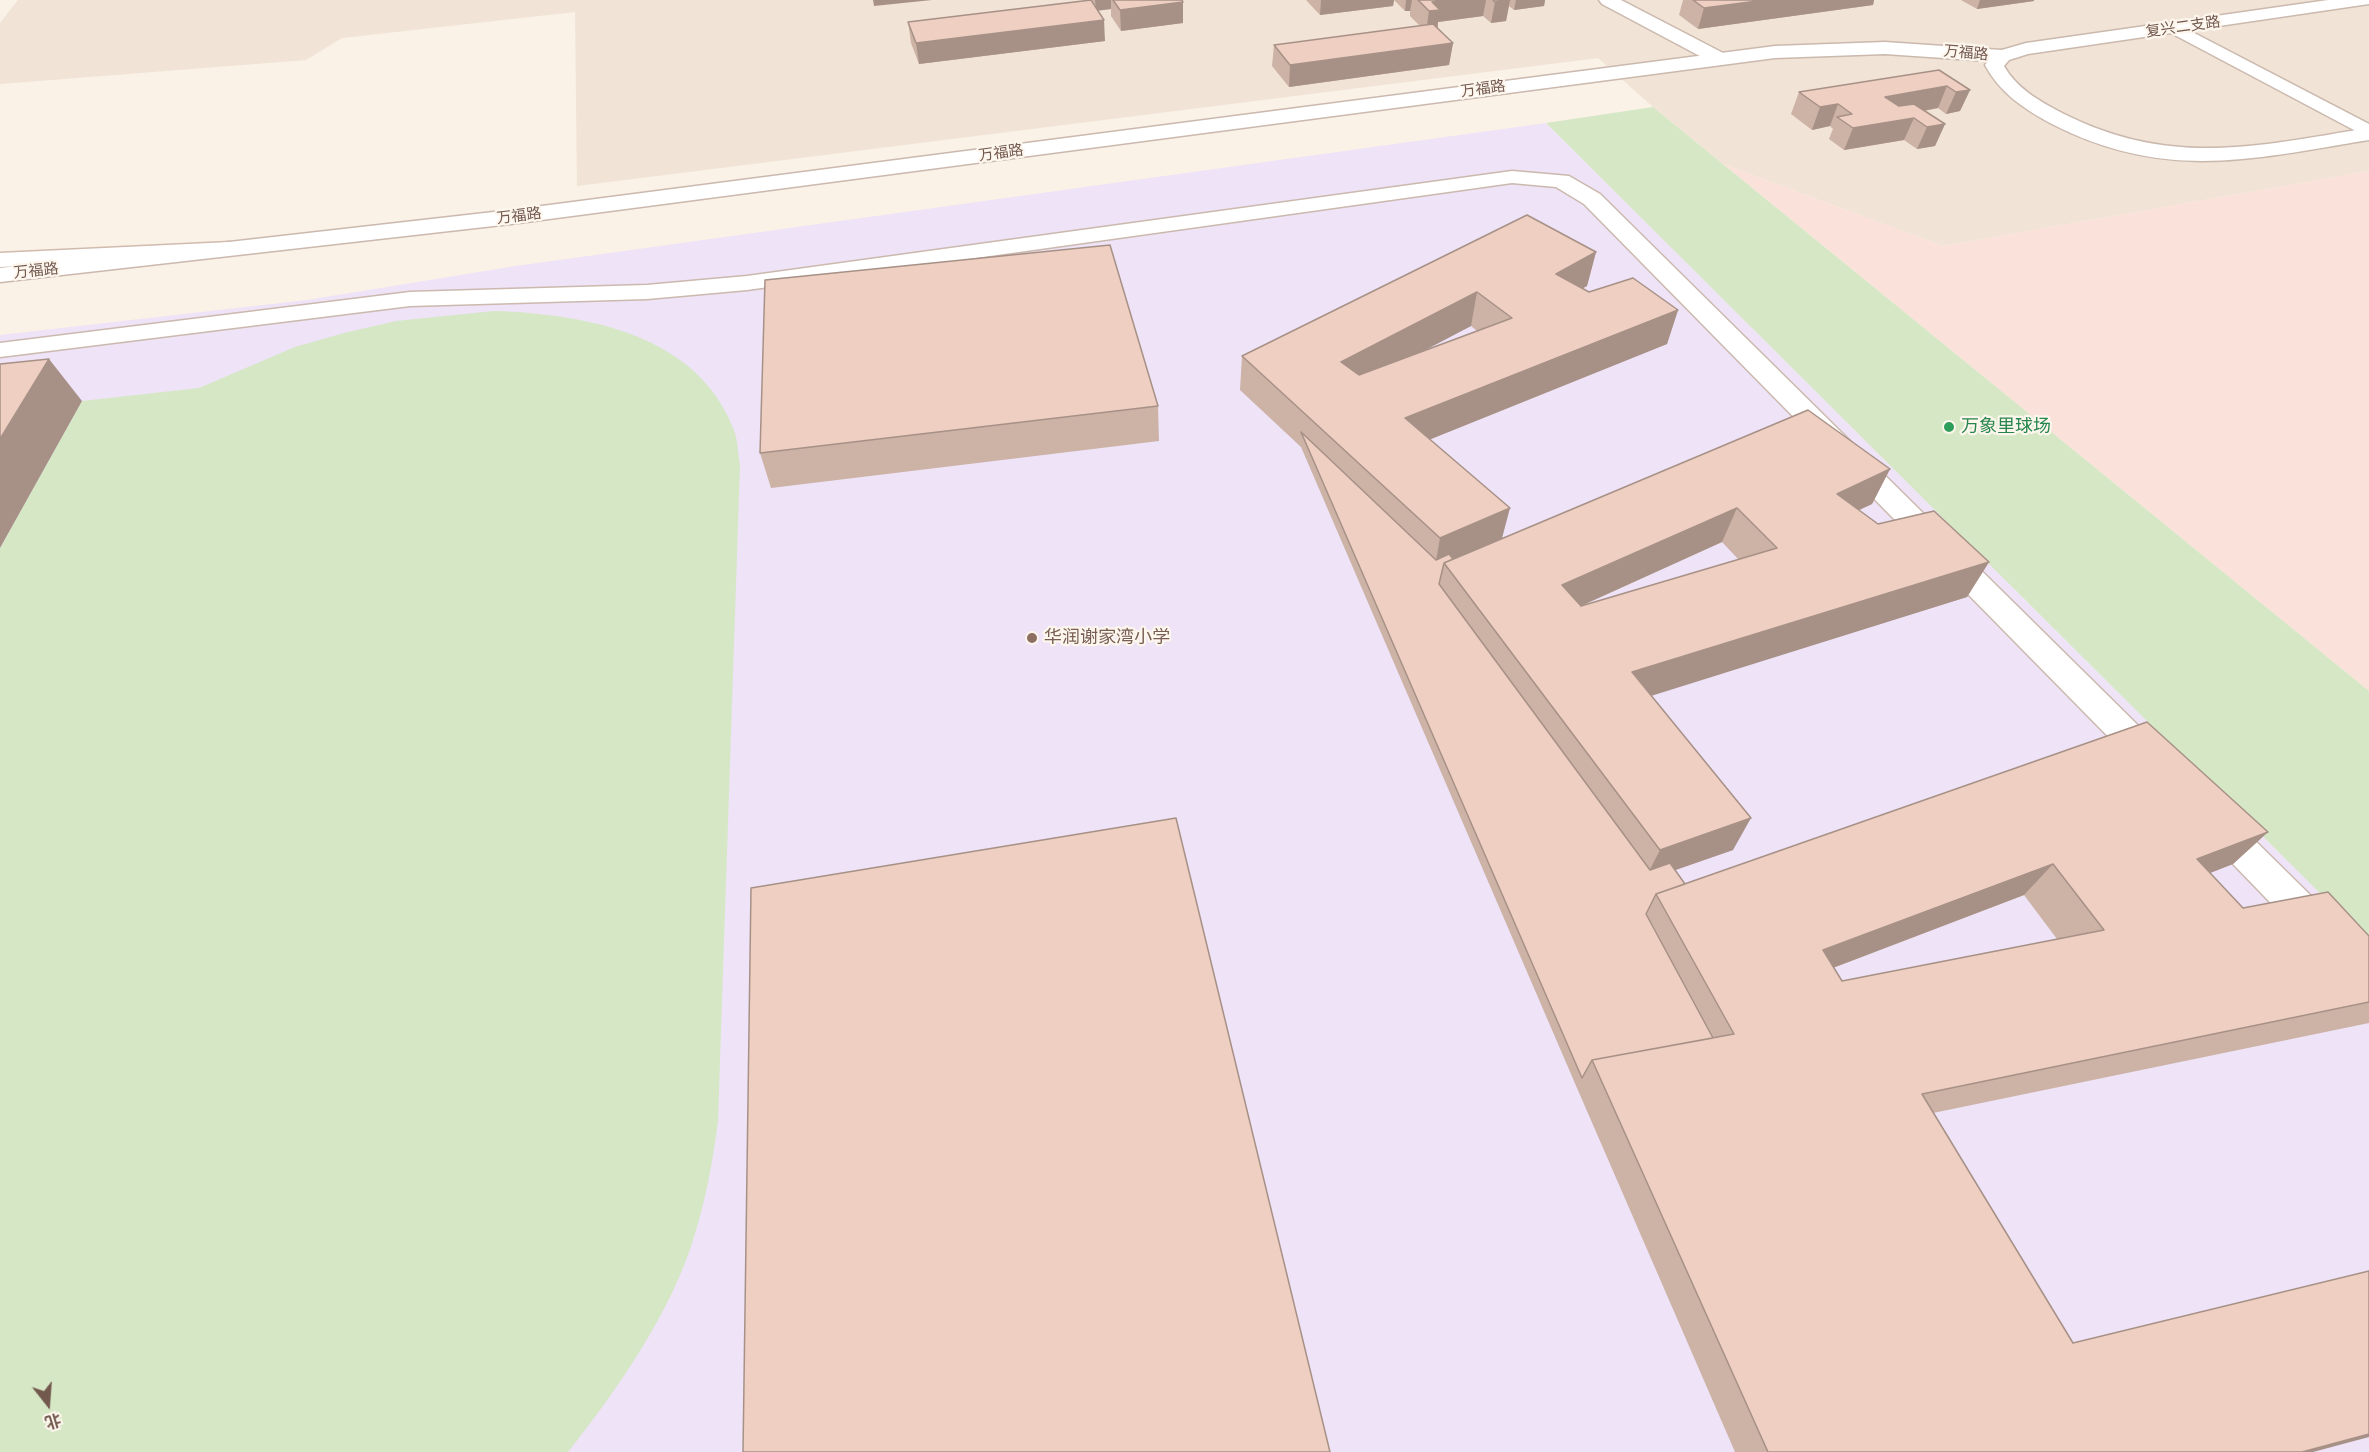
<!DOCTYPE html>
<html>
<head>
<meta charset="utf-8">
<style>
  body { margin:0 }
  #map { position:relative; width:2369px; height:1452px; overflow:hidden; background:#faf1e7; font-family:Mulish,"Noto Sans SC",sans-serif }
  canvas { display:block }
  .north { position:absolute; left:18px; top:1374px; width:60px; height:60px; -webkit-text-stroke:4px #fdf6ed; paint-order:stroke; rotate:163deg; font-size:16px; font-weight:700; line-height:24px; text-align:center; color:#72584d }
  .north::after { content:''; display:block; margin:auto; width:21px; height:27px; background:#72584d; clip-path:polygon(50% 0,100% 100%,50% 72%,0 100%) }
</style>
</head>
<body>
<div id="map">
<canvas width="2369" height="1452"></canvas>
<div class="north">北</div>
</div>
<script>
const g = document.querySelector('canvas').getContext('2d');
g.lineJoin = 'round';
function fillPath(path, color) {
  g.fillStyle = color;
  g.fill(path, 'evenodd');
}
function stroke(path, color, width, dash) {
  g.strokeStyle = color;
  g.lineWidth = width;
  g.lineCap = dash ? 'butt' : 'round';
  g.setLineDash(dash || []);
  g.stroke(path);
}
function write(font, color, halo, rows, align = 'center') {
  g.font = font + ' Mulish,"Noto Sans SC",sans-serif';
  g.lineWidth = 4.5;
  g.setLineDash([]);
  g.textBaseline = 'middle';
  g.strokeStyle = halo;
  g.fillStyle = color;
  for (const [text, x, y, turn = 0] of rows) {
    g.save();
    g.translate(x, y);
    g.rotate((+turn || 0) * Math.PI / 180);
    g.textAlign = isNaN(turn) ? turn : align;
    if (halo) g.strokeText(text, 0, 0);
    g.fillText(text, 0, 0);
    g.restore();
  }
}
fillPath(new Path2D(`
  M18,0H2369V171L1943,246L1723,164L1653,107L1598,58L577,186L575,12L342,38L306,60L0,84V23Z`), '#f1e3d6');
fillPath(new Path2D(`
  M1723,164L1943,246L2369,171V691Z`), '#fae2db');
fillPath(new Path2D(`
  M1546,123L2369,942V1452H0V335L307,300L516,266Z`), '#eee3f7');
fillPath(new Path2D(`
  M1653,107L2369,691V942L1546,123Z
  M494,311C586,314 700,334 735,433C738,443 738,454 740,465L718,1121C713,1160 706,1199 694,1237C671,1313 617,1390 568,1452H0V548L82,401L199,388L295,347L344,333L396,321Z`), '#d6e7c6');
const service = new Path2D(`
  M2175,23L2369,124V138L2169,32L2166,28L2169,24Z
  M1512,171L1569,176L1600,194L2166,753L2171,762L2166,771L2154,775L2142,771L1584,204L1556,187L1512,183L747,290L647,299L410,306L0,357V343L410,292L647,285L747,276Z
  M2214,808L2226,812L2369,953V995L2355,990L2202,832L2196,822L2202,812Z`);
const minor = new Path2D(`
  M1599,0H1621L1725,54L1727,58L1725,62H1711L1602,4Z
  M2328,0H2369V4L2028,54L2009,60L2004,66C2017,89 2041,102 2064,114C2172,168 2257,146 2369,128V140C2252,159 2165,182 2052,124C2024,109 2000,93 1985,65L1995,52L2026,43Z`);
const tertiary = new Path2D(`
  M1885,42L2002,50L2009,52L2011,56L2009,60L2002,62L1885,54L1775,58L511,224L0,282V268L511,210L1775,46Z`);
const secondary = new Path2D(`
  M230,242L238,244L241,249L238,254L0,267V253Z`);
stroke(service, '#cbb9ae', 3);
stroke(minor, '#cbb9ae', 3);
stroke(tertiary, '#cbb9ae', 3);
stroke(secondary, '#d0bbae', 3);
fillPath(service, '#fff');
fillPath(minor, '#fff');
fillPath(tertiary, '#fff');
fillPath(secondary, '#fff');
fillPath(new Path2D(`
  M1089,0H1182L1183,2V23L1121,31L1111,16V9L1098,10L1105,41L919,64L911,43L908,22Z
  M1306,0H1545L1544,6L1514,10L1509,6L1506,21L1491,23L1483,16L1438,22V28L1453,43L1449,65L1289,87L1272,66L1274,45L1420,26L1410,16V11H1405L1394,0L1393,6L1320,15Z
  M1683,0H1874L1873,5L1698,29L1679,15Z
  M1961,0H2034V1L1977,9Z
  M1939,70L1970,90L1960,111L1946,114L1938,108L1925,111L1945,124L1935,146L1917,149L1904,140L1844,150L1829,139L1833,129L1830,126L1812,130L1791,114L1799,92Z
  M1596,252L1587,286L1582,288L1589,292L1678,310L1667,344L1430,439L1502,538L1890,469L1872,504L1859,510L1878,524L1989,562L1967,597L1651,695L1733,850L1675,870L1685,884L2268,832L2233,864L2210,873L2243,908L2369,936V1023L1933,1113L2073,1343L2313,1452H1735L1577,1088L1301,447L1240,390L1242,356ZM1471,326L1477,331L1422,351ZM1722,542L1739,560L1581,606ZM2024,895L2057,939L1842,981L1833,968Z
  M1158,406L1159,441L771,488L760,453Z`), '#cdb2a6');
fillPath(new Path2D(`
  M873,0H932L874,6Z
  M1095,0H1111V9L1096,11Z
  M1321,0H1394L1393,6L1320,15Z
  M1406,0H1412L1410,11H1405Z
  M1448,0H1486L1483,16L1438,22L1437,31L1426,32L1429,11L1432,2Z
  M1510,0L1506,21L1491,23L1495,2Z
  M1516,0H1545L1544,6L1514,10Z
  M1765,0H1874L1873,5L1698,29L1704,8Z
  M1980,0H2034V1L1977,9Z
  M1183,2V23L1121,31L1120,10Z
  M1104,20L1105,41L919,64L916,43Z
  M1453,43L1449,65L1289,87L1290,65Z
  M1947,86L1938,108L1876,119L1885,97Z
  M1970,90L1960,111L1946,114L1956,92Z
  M1838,104L1830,126L1812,130L1820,107Z
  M1914,118L1904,140L1844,150L1853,128Z
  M1945,124L1935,146L1917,149L1927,127Z
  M1596,252L1587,286L1548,308L1556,274Z
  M1477,292L1471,326L1338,396L1341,362Z
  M1678,310L1667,344L1399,452L1405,418Z
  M49,359L82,401L0,548V439Z
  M1890,469L1872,504L1820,528L1837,494Z
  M1510,508L1501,542L1444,563L1434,572L1440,538Z
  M1737,508L1722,542L1552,619L1562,585Z
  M1989,562L1967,597L1619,706L1632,672Z
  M1751,818L1733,850L1644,881L1660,850Z
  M2268,832L2233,864L2164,891L2197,859Z
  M2053,864L2024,895L1801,980L1823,950Z
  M2369,1434V1437L2313,1452H2302Z`), '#a79187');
const building = new Path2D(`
  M1091,0L1104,20L916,43L908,22Z
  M1113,0H1182L1183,2L1120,10Z
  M1418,0H1448L1432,2L1440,10L1429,11Z
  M1493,0H1510L1495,2Z
  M1693,0H1765L1704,8Z
  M1433,24L1453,43L1290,65L1274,45Z
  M1939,70L1970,90L1956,92L1947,86L1885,97L1899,106L1914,104L1945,124L1927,127L1914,118L1853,128L1837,117L1852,114L1838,104L1820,107L1799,92Z
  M1527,215L1596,252L1556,274L1589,292L1633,278L1678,310L1405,418L1510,508L1440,538L1242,356ZM1477,292L1512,318L1359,375L1341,362Z
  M1110,245L1158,406L760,453L765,280Z
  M49,359L0,439V364Z
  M1808,410L1890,469L1837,494L1878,524L1934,511L1989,562L1632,672L1751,818L1660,850L1444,563ZM1737,508L1777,548L1581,606L1562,585Z
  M1301,432L1436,560L1449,554L1453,559L1444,563L1439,584L1650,870L1670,863L1685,884L1656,894L1646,914L1713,1038L1592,1060L1582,1078Z
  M2147,722L2268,832L2197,859L2243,908L2328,892L2369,936V1002L1922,1094L2073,1343L2369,1271V1434L2302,1452H1768L1592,1060L1734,1034L1656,894ZM2053,864L2104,930L1842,981L1823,950Z
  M1176,818L1330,1452H743L751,888Z`);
fillPath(building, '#eecfc1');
stroke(building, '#a79187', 1.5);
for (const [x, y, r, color] of [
  [1949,427,6,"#2e9e5b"],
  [1032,638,6,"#8d6e63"]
]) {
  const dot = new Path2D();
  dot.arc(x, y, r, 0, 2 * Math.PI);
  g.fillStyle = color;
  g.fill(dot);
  stroke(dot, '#fdf6ed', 2);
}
write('15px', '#72584d', '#fdf6ed', [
  ["复兴二支路",2183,27,-8],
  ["万福路",1966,53,5],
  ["万福路",1483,89,-8],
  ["万福路",1001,153,-8],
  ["万福路",519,216,-7],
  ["万福路",36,271,-6]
]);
write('18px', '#27864d', '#fdf6ed', [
  ["万象里球场",1961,427]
], 'left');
write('18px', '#785e54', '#fdf6ed', [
  ["华润谢家湾小学",1044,638]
], 'left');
</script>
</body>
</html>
